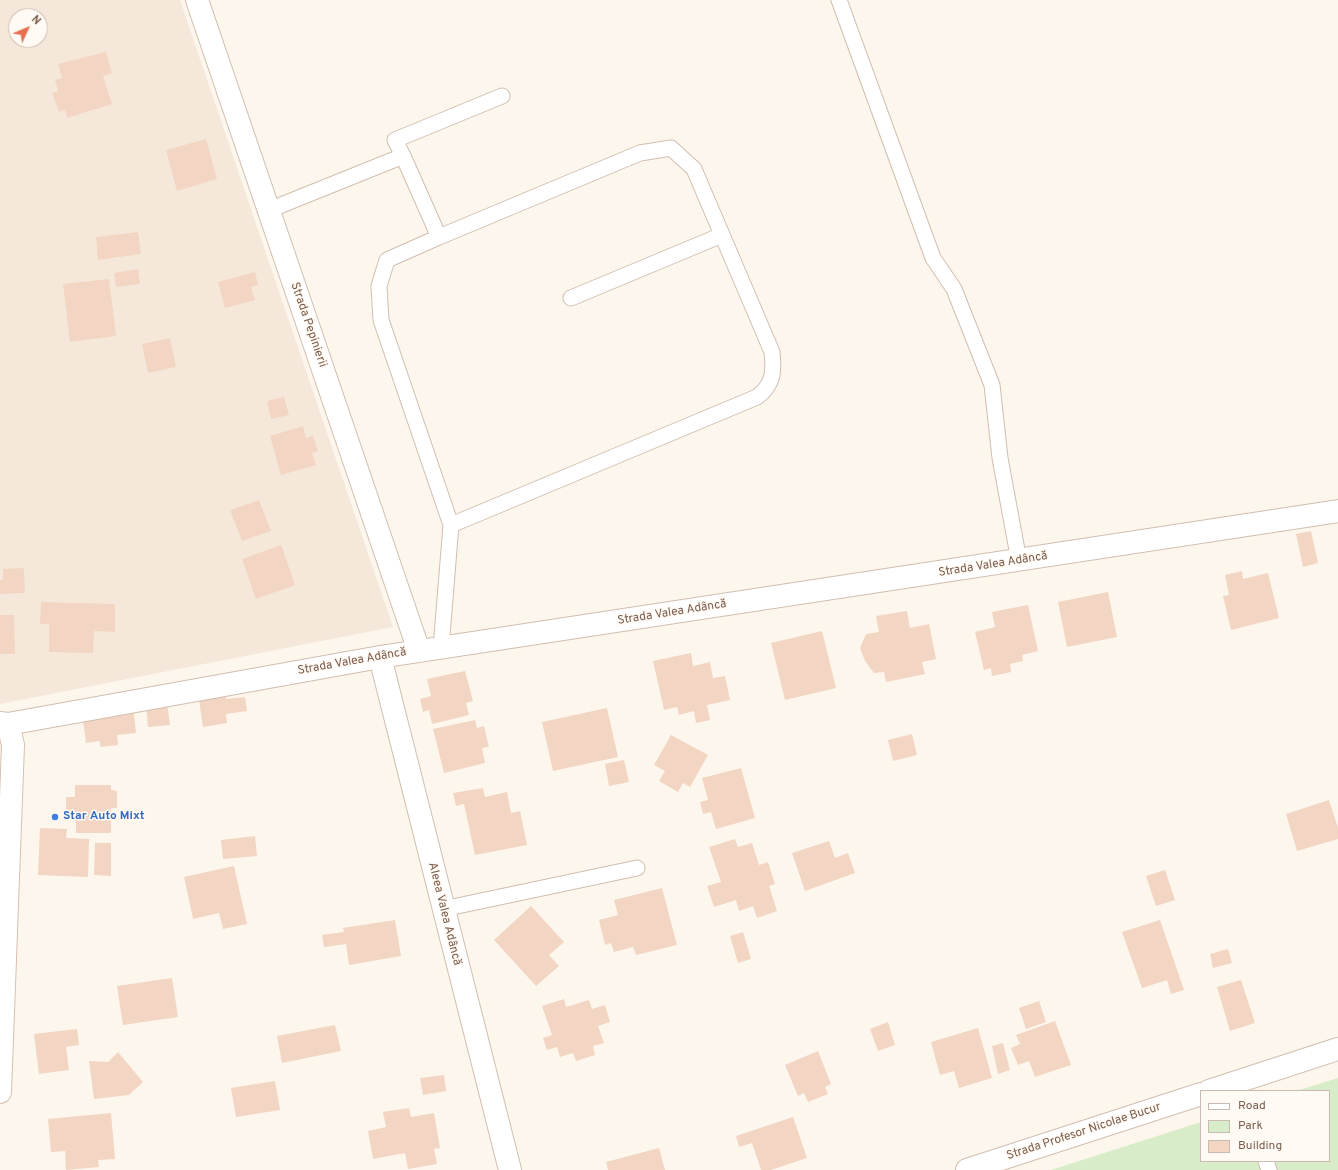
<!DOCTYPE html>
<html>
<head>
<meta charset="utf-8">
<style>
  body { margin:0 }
  #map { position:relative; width:1338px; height:1170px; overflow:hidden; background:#fdf6ec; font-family:Overpass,sans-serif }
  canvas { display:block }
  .legend { position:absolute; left:1200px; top:1090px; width:130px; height:72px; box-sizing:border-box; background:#fffaf3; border:1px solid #cabbb1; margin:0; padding:5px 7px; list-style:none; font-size:12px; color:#7a5c4d }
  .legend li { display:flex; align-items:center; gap:8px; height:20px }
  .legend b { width:20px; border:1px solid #cabbb1 }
  .north { position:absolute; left:8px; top:8px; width:40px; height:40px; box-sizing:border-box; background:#fffaf3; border:1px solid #cabbb1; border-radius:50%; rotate:46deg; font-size:11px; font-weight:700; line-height:16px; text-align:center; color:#7a5c4d }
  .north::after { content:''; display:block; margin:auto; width:14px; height:18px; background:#e76f51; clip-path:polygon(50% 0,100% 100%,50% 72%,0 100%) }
</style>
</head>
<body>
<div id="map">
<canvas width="1338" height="1170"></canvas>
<ul class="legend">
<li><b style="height:5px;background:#fff"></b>Road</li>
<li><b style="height:11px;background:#d8ecc9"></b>Park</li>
<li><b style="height:11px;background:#f3d5c3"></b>Building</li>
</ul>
<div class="north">N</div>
</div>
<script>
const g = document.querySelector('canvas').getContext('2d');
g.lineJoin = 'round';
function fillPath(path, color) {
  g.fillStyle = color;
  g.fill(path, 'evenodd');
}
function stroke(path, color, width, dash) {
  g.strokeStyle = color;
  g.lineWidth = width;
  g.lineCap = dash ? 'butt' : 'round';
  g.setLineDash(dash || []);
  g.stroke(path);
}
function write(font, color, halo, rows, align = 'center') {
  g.font = font + ' Overpass,sans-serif';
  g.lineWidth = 3;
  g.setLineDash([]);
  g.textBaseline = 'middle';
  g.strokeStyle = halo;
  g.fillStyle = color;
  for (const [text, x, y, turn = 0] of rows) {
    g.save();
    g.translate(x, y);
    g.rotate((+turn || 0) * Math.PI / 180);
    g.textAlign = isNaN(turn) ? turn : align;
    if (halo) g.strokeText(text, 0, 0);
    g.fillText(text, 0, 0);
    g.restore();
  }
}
fillPath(new Path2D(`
  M0,0H180L393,627L0,704ZM16,16H40V40H16Z`), '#f5e8da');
fillPath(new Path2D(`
  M1338,1078V1170H1051L1201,1122V1161H1329V1091H1296Z`), '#d8ecc9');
fillPath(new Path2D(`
  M106,52L112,73L103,76L112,104L67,118L65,110L59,112L52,93L58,91L55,80L62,78L58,64Z
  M206,139L217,179L177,191L166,150Z
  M138,232L141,254L98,260L96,237Z
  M138,269L140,284L116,287L114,273Z
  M255,272L258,285L251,287L255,300L225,308L218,282Z
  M109,279L116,336L70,342L63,284Z
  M170,338L176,367L148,373L142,344Z
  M284,397L289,415L271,419L267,401Z
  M303,426L306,438L313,436L318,451L312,453L316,465L281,475L270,436Z
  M259,500L271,531L242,541L230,510Z
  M1311,531L1318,563L1303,567L1296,534Z
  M281,545L295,585L256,599L242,559Z
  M24,568L25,593L0,594V580H3V569Z
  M1242,571L1243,579L1268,573L1279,618L1231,630L1223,596L1229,595L1225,575Z
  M1108,592L1117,637L1067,647L1058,602Z
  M41,602L115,604V632L94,631L93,653L49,652V624H40Z
  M1028,605L1038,651L1022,655L1023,661L1010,664L1011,672L992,676L991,668L984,670L975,632L995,627L992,612Z
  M907,611L910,628L929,624L936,659L922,662L925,674L886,682L884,672L874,673L865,661L860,648L866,634L879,632L876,616Z
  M0,615H14L15,654H0Z
  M822,631L836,688L785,700L771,643Z
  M691,653L693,666L710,662L713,678L725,676L730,700L707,705L710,720L696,723L694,711L679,715L677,707L664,710L653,661Z
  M465,671L473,701L466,703L469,715L432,724L429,710L423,712L420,699L431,696L427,679Z
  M225,689L226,699L245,697L247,711L226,714L227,723L203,727L198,693Z
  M167,702L170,725L148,727L146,704Z
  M133,707L136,733L117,735L118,745L100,747V741L86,743L82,713Z
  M607,708L618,757L553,771L542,722Z
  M475,720L477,728L484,726L489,747L482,748L485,763L444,773L433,729Z
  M912,734L917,755L893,761L888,740Z
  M671,735L708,755L690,787L683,783L678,792L659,781L665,771L654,765Z
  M624,760L629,782L609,786L605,764Z
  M741,768L755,818L716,829L711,812L703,814L700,802L708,800L702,778Z
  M75,785H111V790L117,791V808H111V833H76V816H66V797H75Z
  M483,788L485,797L507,792L511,813L520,811L527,845L475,855L464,804L456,806L453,793Z
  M1329,800L1338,828V839L1297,851L1286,814Z
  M40,828L67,829L66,838L89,839L88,877L38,875Z
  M255,836L257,856L223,859L221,840Z
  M735,839L738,847L752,843L759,865L768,862L775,884L769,886L777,911L757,918L753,906L739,911L736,900L714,907L707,886L721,882L709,847Z
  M829,841L835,858L848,853L855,873L805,891L792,853Z
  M95,843H111V876L94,875Z
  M234,866L247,924L223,929L219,913L193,919L184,877Z
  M1165,870L1175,900L1156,906L1146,876Z
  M662,888L677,945L636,955L633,947L614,952L611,943L605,945L599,920L618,915L614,900Z
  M531,906L564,942L549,955L559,966L536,986L494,940Z
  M395,920L401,956L349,965L346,944L324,947L322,935L344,932L343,928Z
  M1160,920L1184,990L1171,994L1167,980L1142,988L1122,932Z
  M743,932L751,959L738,963L730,936Z
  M1228,949L1232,963L1213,968L1210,954Z
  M172,978L178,1017L123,1025L117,986Z
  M1241,980L1255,1023L1230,1031L1217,987Z
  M564,999L566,1007L589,1000L592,1009L605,1005L610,1022L598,1026L604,1043L593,1046L595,1055L576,1061L573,1053L560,1057L557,1047L547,1050L543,1038L552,1035L542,1006Z
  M1039,1001L1046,1022L1026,1029L1019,1008Z
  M1055,1021L1071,1065L1035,1077L1029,1061L1018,1065L1011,1048L1020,1044L1016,1035Z
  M888,1022L895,1045L878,1051L870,1029Z
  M335,1025L341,1051L282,1063L277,1036Z
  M978,1028L992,1078L959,1088L954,1071L940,1075L931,1042Z
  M77,1029L79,1045L66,1047L69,1070L39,1074L34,1034Z
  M1003,1043L1010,1070L998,1074L992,1046Z
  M818,1051L831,1084L825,1087L828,1094L808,1102L804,1093L798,1096L785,1065Z
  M118,1052L143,1082L129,1095L94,1099L89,1061L108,1062Z
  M444,1075L446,1091L423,1095L420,1078Z
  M275,1081L280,1110L236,1117L231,1088Z
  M409,1108L411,1117L434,1113L440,1148L434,1149L437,1164L408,1169L405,1153L373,1159L368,1131L386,1127L383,1112Z
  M111,1113L115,1159L98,1160L99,1167L66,1170L65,1151L51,1152L48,1119Z
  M793,1117L807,1158L771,1170H761L752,1143L739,1147L736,1136Z
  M659,1148L665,1170H608L606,1162Z`), '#f3d5c3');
const lane = new Path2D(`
  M839,0L933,258L954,289L992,385L1000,458L1019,561
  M403,156L439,237L387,260L379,286L381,320L451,525L441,648
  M269,210L403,156L395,140L502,96
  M439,237L640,153L671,148L694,169L772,352C774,371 774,384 757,397L451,525
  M571,298L722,235
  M443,909L637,868
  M1266,1161L1269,1170`);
const street = new Path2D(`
  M197,0L419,651
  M380,657L510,1170
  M8,724L380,657L1338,511
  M1209,1091L1338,1049
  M967,1170L1201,1094`);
const secondary = new Path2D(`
  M0,723L8,724L13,745L0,1092`);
stroke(lane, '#d1beb0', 17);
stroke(street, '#d1beb0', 24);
stroke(secondary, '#d6c0b0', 24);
stroke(lane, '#fff', 15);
stroke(street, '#fff', 22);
stroke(secondary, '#fff', 22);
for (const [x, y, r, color] of [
  [55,817,4,"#3f7fe0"]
]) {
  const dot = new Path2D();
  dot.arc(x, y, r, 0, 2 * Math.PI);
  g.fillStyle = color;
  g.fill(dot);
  stroke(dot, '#fffaf3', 1.5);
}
write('12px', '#7a5c4d', '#fffaf3', [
  ["Strada Pepinierii",308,325,71],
  ["Strada Valea Adâncă",993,565,-9],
  ["Strada Valea Adâncă",672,613,-9],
  ["Strada Valea Adâncă",352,662,-10],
  ["Aleea Valea Adâncă",444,914,76],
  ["Strada Profesor Nicolae Bucur",1084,1132,-18]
]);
write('bold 12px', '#366cbe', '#fffaf3', [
  ["Star Auto Mixt",63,817]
], 'left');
</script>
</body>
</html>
